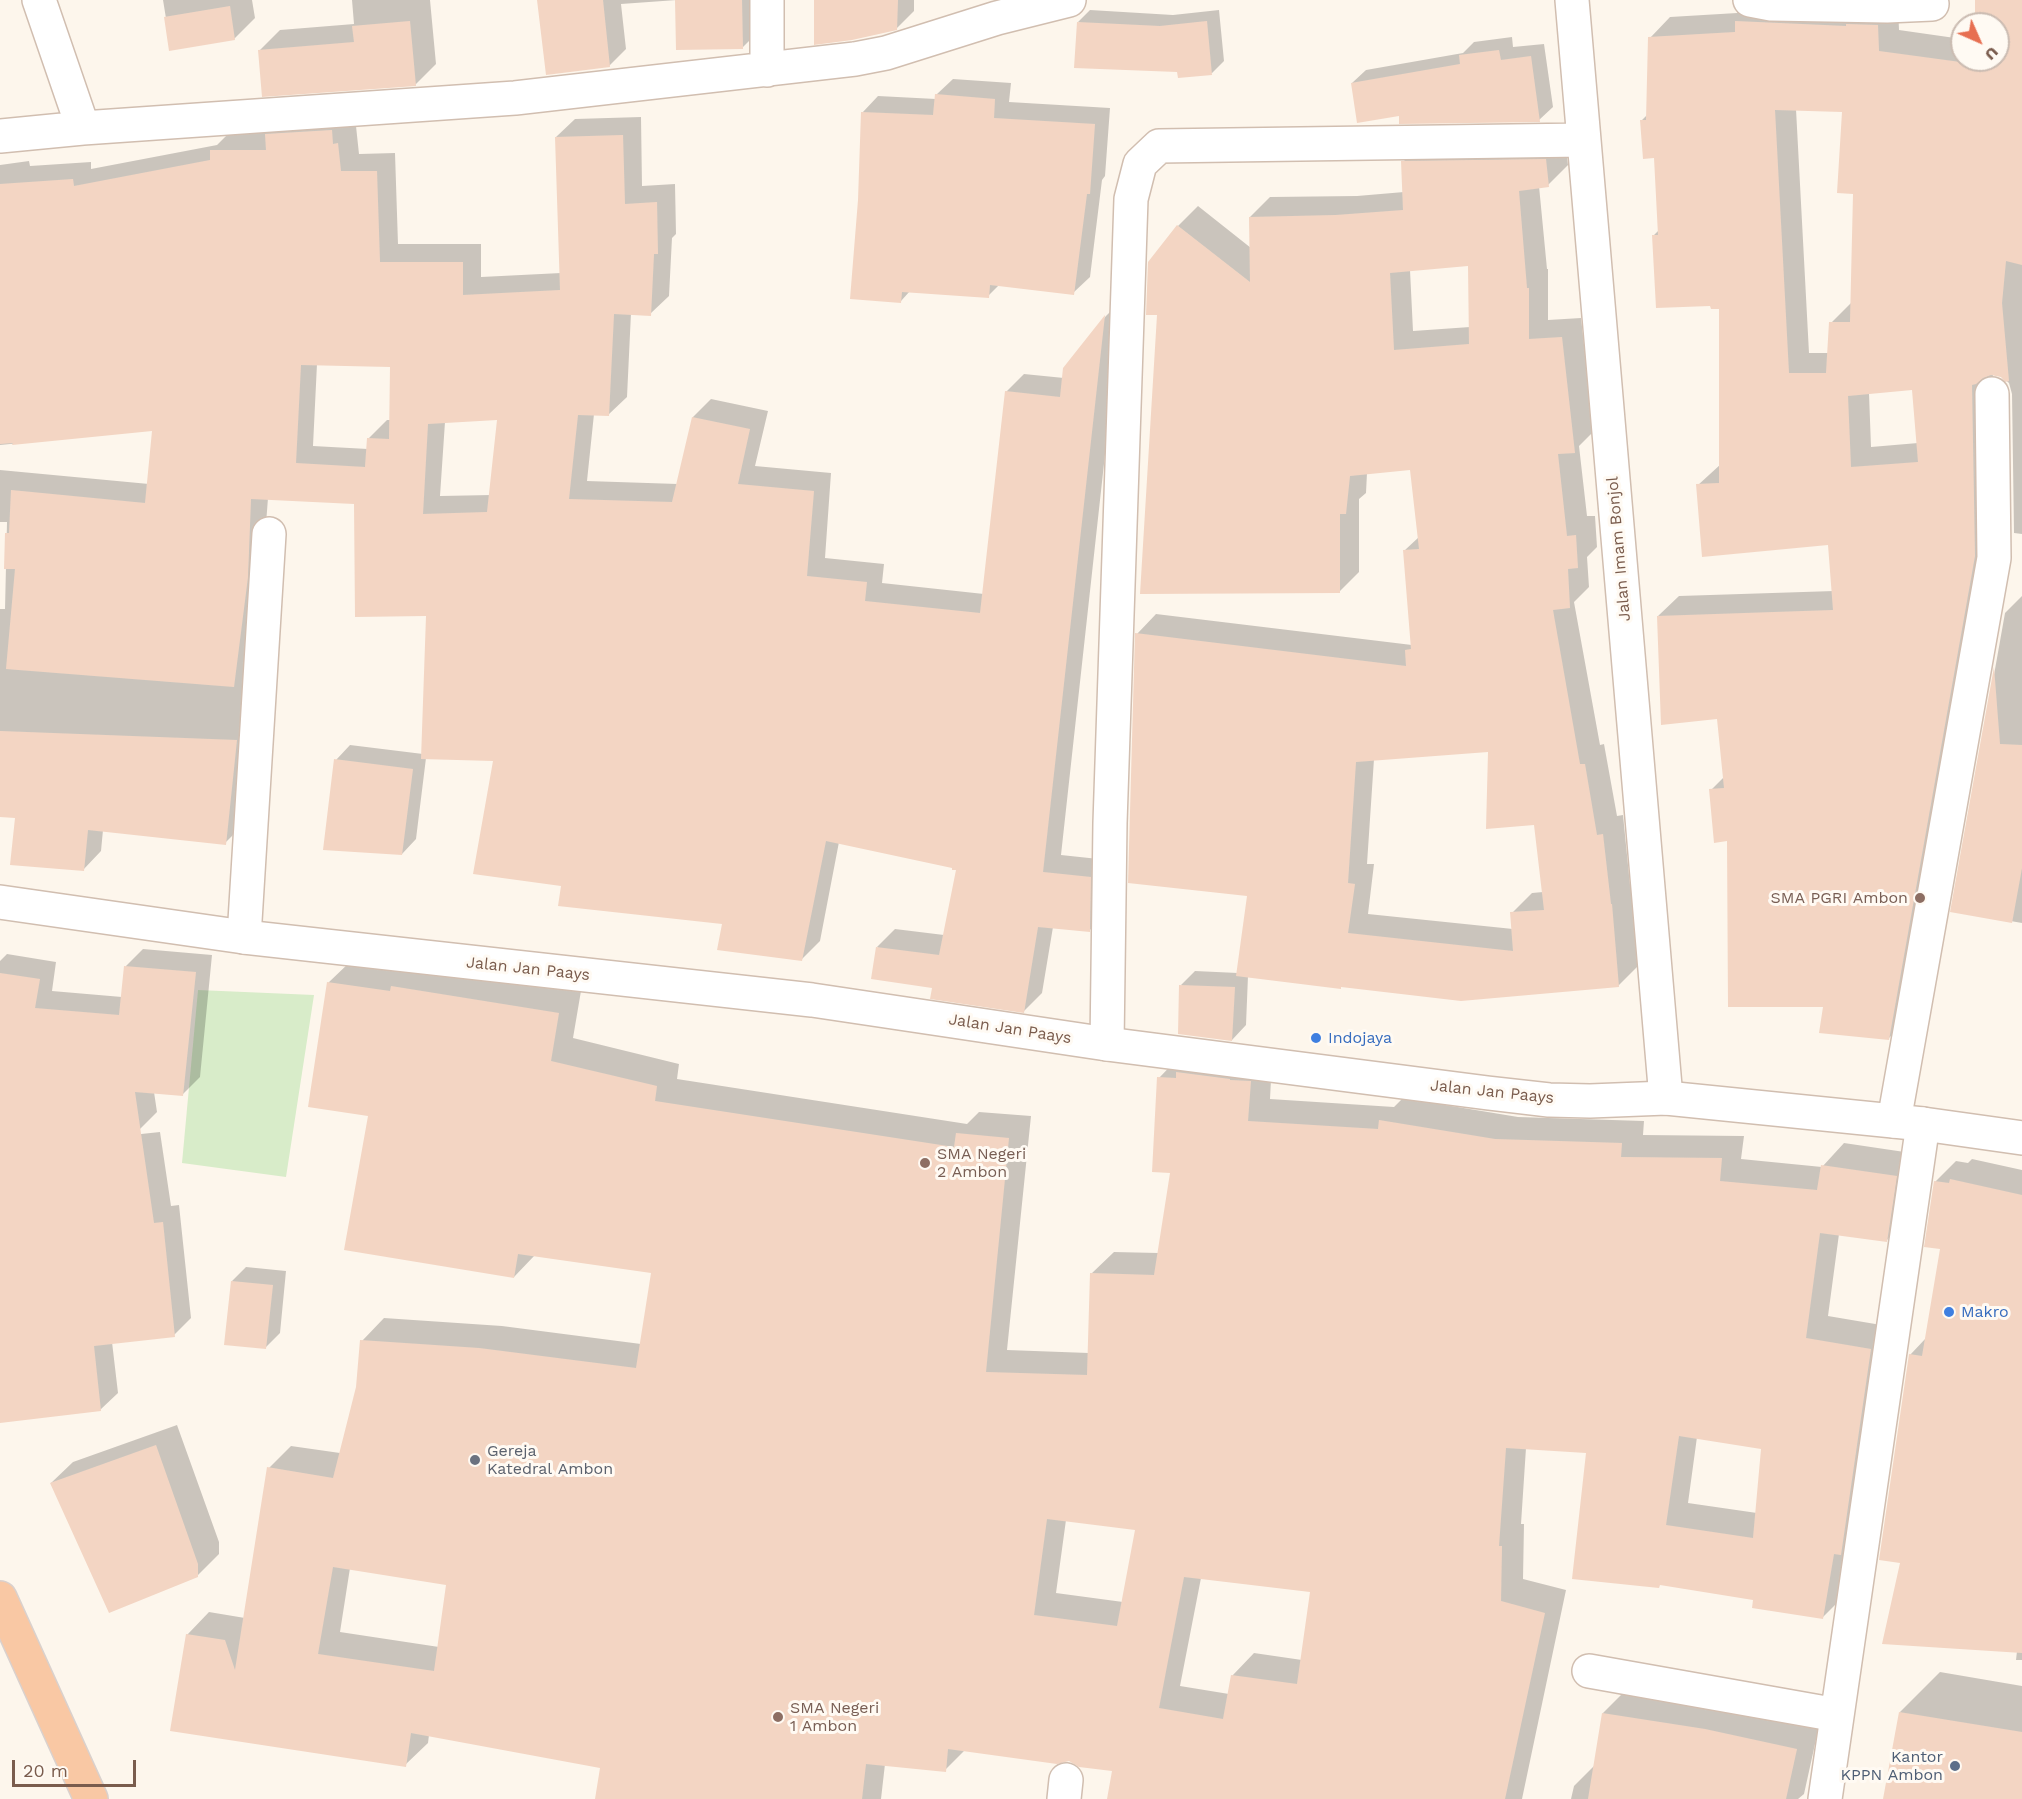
<!DOCTYPE html>
<html>
<head>
<meta charset="utf-8">
<style>
  body { margin:0 }
  #map { position:relative; width:2022px; height:1799px; overflow:hidden; background:#fdf6ec; font-family:"Work Sans",sans-serif }
  canvas { display:block }
  .north { position:absolute; left:1950px; top:12px; width:60px; height:60px; box-sizing:border-box; background:#fffaf3; border:2px solid #cabbb1; border-radius:50%; rotate:135deg; font-size:16px; font-weight:700; line-height:24px; text-align:center; color:#7a5c4d }
  .north::after { content:''; display:block; margin:auto; width:21px; height:27px; background:#e76f51; clip-path:polygon(50% 0,100% 100%,50% 72%,0 100%) }
  .scale { position:absolute; left:12px; top:1760px; width:124px; height:27px; box-sizing:border-box; border:3px solid #7a5c4d; border-top:0; padding-left:8px; font-size:18px; line-height:21px; white-space:nowrap; color:#7a5c4d; -webkit-text-stroke:4px #fffaf3; paint-order:stroke }
</style>
</head>
<body>
<div id="map">
<canvas width="2022" height="1799"></canvas>
<div class="north">U</div>
<div class="scale">20 m</div>
</div>
<script>
const g = document.querySelector('canvas').getContext('2d');
g.lineJoin = 'round';
function fillPath(path, color) {
  g.fillStyle = color;
  g.fill(path, 'evenodd');
}
function stroke(path, color, width, dash) {
  g.strokeStyle = color;
  g.lineWidth = width;
  g.lineCap = dash ? 'butt' : 'round';
  g.setLineDash(dash || []);
  g.stroke(path);
}
function write(font, color, halo, rows, align = 'center') {
  g.font = font + ' "Work Sans",sans-serif';
  g.lineWidth = 6;
  g.setLineDash([]);
  g.textBaseline = 'middle';
  g.strokeStyle = halo;
  g.fillStyle = color;
  for (const [text, x, y, turn = 0] of rows) {
    g.save();
    g.translate(x, y);
    g.rotate((+turn || 0) * Math.PI / 180);
    g.textAlign = isNaN(turn) ? turn : align;
    if (halo) g.strokeText(text, 0, 0);
    g.fillText(text, 0, 0);
    g.restore();
  }
}
fillPath(new Path2D(`
  M198,990L314,995L286,1177L182,1163Z`), '#d8ecc9');
fillPath(new Path2D(`
  M163,0H252L255,18L234,39L171,49Z
  M352,0H430L436,64L415,85L259,51L280,30L354,24Z
  M539,0H759V31L742,48L677,0L621,4L626,49L609,66Z
  M815,0H914V11L897,28Z
  M1749,0L1898,5L1899,30L1962,39V60H1998V24H1976L1981,0H2022V534L2014,533L2012,394L2009,383L2002,377L1993,374L1995,535L1909,1018L1889,1038L1825,1005L1729,840L1711,790L1724,777L1718,718L1658,616L1679,596L1834,591L1830,544L1698,485L1721,464L1720,307L1653,236L1659,230L1655,157L1641,121L1647,115L1650,38L1670,17L1737,13ZM1796,109L1844,111L1854,193L1852,302L1831,323L1829,353H1809ZM1913,389L1918,443L1871,447L1869,393Z
  M1090,10L1173,15L1219,10L1224,61L1212,73L1178,71L1078,22Z
  M1512,37L1513,47L1544,44L1553,107L1539,120L1352,83L1366,70L1463,53L1474,42Z
  M953,79L1011,83L1009,102L1110,108L1105,176L1102,180L1090,277L1073,293L1000,284L988,296L910,291L901,301L859,200L862,113L878,96L936,99V95Z
  M285,117L356,126L359,154L395,153L398,244H481V277L561,273L556,137L575,119L641,117L642,186L675,184L676,234L672,238L669,296L650,314L631,313L627,397L608,415L594,414L587,481L678,484L693,417L711,399L768,411L755,466L831,473L825,558L884,564L882,583L984,594L1006,392L1024,374L1064,378L1065,368L1106,316L1122,300L1061,855L1108,860L1107,912L1089,931L1053,927L1042,993L1024,1011L934,986L877,947L895,929L944,935L958,869L954,867L839,842L820,941L802,959L724,922L562,885L495,760L426,758L416,839L402,854L336,760L350,745L423,754L428,614L355,503L268,498L243,825L225,843L103,830L101,851L83,870L16,817L0,815V609H5L7,522H0V470L149,484L154,430L0,445V165L29,161L30,166L91,162V169L217,145L230,132H269ZM317,364L391,366V420H387L368,439V449L313,446ZM499,419L491,495L440,496L445,422Z
  M1565,140L1568,165L1548,185L1539,186L1547,269H1548V320L1581,318L1594,431L1579,446L1587,516H1595L1597,547L1587,557L1589,587L1574,602L1600,745L1604,744L1617,816L1623,815L1630,885H1632L1638,966L1618,986L1248,976L1246,1025L1232,1040L1181,985L1195,971L1238,973L1249,895L1137,634L1156,614L1412,645L1405,550L1419,537L1412,468L1367,473L1366,493L1359,499V572L1339,592L1158,314L1149,262L1178,226L1198,206L1251,248L1250,217L1270,197L1357,196L1404,192L1403,162L1423,142ZM1469,264L1470,327L1413,331L1410,270ZM1490,750L1536,823L1543,892L1532,893L1512,913L1513,929L1368,914L1374,864H1367L1374,759Z
  M2022,596V923L1952,911L2005,613Z
  M143,949L212,955L200,1077L182,1095L154,1092L157,1112L140,1129L0,1109V961L7,954L56,962L52,991L122,997L126,966Z
  M351,961L414,964L581,991L573,1038L679,1064L677,1079L967,1124L979,1112L1031,1116L1007,1350L1089,1353L1091,1274L1114,1252L1159,1253L1171,1171L1159,1078L1181,1055L1272,1060L1270,1099L1394,1107L1403,1098L1518,1117L1644,1121L1643,1135L1744,1136L1741,1159L1822,1167L1844,1143L1918,1154L1909,1218L1886,1241L1839,1234L1828,1316L1893,1327L1845,1595L1823,1617L1755,1598L1661,1584L1587,1451L1526,1448L1521,1524H1524L1523,1579L1566,1590L1522,1799H1109L1114,1770L1069,1760L965,1750L945,1770L885,1764L881,1799H596L602,1767L429,1735L428,1743L405,1765L172,1730L187,1635L209,1612L245,1618L269,1468L291,1446L340,1453L358,1387L362,1341L384,1318L502,1326L641,1344L653,1271L535,1255L514,1277L369,1115L328,983ZM1697,1437L1762,1448L1757,1513L1688,1503ZM1066,1520L1137,1529L1123,1602L1056,1593ZM350,1568L448,1584L439,1647L340,1632ZM1201,1578L1312,1590L1302,1660L1254,1653L1232,1676L1229,1694L1180,1686Z
  M160,1132L171,1206L179,1205L191,1318L174,1335L112,1342L118,1393L100,1410L0,1422V1157L9,1148Z
  M1972,1159L2022,1170V1660H2016L2017,1651L1901,1561L1910,1355L1926,1338L1941,1248L1935,1182L1956,1161L1968,1163Z
  M246,1267L286,1271L280,1333L266,1347L232,1281Z
  M177,1425L219,1542V1554L197,1576L51,1483L73,1462Z
  M1940,1672L2022,1686V1799H1885L1900,1712Z
  M1625,1691L1819,1726L1804,1794L1798,1799H1571L1574,1786L1595,1765L1603,1713Z`), '#0003');
fillPath(new Path2D(`
  M537,0H603L610,67L546,75Z
  M675,0H742L743,49L676,50Z
  M814,0H898L897,30L852,40L814,45Z
  M1975,0H2022V265L2006,261L2002,303L2009,381L2005,382L2001,377L1991,375L1983,378L1976,384L1972,385L1975,556L1889,1040L1819,1033L1823,1007H1728L1727,841L1714,843L1709,789L1724,788L1717,719L1661,725L1657,616L1833,610L1828,545L1702,557L1696,484L1719,483V309H1711L1710,306L1656,308L1652,235H1658L1654,158L1643,159L1640,120H1646L1648,37L1735,32V21L1846,26V24L1878,25L1879,51L1975,64V60H1998V24H1975ZM1775,110L1842,112L1837,193L1853,194L1850,322H1829L1826,373H1789ZM1912,390L1918,462L1851,467L1848,396Z
  M230,6L235,40L169,51L164,17Z
  M410,21L416,86L262,97L258,50L354,42L352,26Z
  M1207,21L1212,75L1178,78L1177,72L1074,68L1077,22L1160,26Z
  M1499,50L1501,60L1531,56L1540,122L1399,124V116L1357,123L1351,83L1460,64L1459,55Z
  M935,94L995,99L994,118L1095,124L1090,194H1087L1074,295L990,285L989,298L902,292L901,303L850,299L858,200L861,112L933,115Z
  M332,130L333,144L338,143L341,171H377L380,262H463V295L560,290L555,137L623,135L625,204L657,202L658,254H654L651,316L614,314L609,416L578,415L569,499L672,502L692,417L750,429L738,484L814,491L807,576L867,582L865,601L980,613L1005,391L1060,397L1063,368L1105,315L1043,872L1091,877L1090,932L1038,927L1024,1013L930,999L932,988L871,979L876,947L939,955L956,870H952V868L826,841L802,961L717,950L722,924L558,906L561,886L473,874L493,761L421,759L426,616L355,617L354,504L251,499L248,577L234,687L6,669L15,569H4L5,533H9L11,490L145,503L152,431L12,445L13,443L0,444V184L73,179L74,186L210,160V150H266L265,134ZM301,365L390,367L389,439L367,438L365,467L296,463ZM497,420L487,512L423,514L428,424Z
  M1546,159L1549,187L1519,191L1527,288H1529V339L1562,337L1575,453L1558,454L1567,536L1576,535L1578,568L1568,569L1570,608L1553,610L1580,764H1585L1597,835L1603,834L1611,904H1612L1619,987L1461,1001L1341,987V989L1236,976L1247,896L1128,883L1135,633L1406,666L1405,650L1411,649L1403,550L1419,549L1410,470L1350,476L1346,514H1340V593L1140,594L1157,315H1146L1148,262L1177,225L1250,282L1249,217L1336,215L1403,210L1401,161ZM1468,266L1469,344L1394,350L1390,273ZM1488,752L1486,829L1534,825L1544,910L1510,912L1513,951L1348,933L1355,884L1348,883L1356,762Z
  M1994,667L2000,744L2022,745V868L2012,923L1950,912Z
  M0,731L237,740L226,845L88,830L84,871L10,865L15,818L0,817Z
  M334,759L413,769L402,855L323,850Z
  M124,966L196,972L183,1096L135,1092L154,1223L163,1222L175,1337L94,1346L101,1411L0,1423V973L40,979L35,1008L119,1015Z
  M327,982L390,991L391,986L559,1013L551,1061L657,1086L655,1101L954,1147L956,1133L1009,1138L986,1372L1087,1375L1090,1273L1154,1275L1170,1173L1152,1172L1157,1077L1176,1078V1072L1230,1079V1080L1251,1081L1248,1121L1378,1129L1379,1120L1495,1139L1622,1143L1621,1157L1722,1158L1720,1181L1817,1190L1821,1165L1897,1176L1887,1242L1820,1233L1806,1338L1871,1349L1841,1555L1834,1554L1823,1619L1752,1608L1753,1600L1660,1585L1659,1588L1572,1579L1586,1453L1506,1448L1499,1546H1502L1501,1601L1545,1613L1505,1799H1107L1112,1771L1079,1767L1069,1761L1057,1764L948,1749L946,1772L866,1764L862,1799H595L600,1768L411,1733L406,1767L170,1731L186,1634L225,1640L235,1670L267,1467L333,1478L356,1387L360,1340L479,1348L636,1368L651,1273L518,1254L514,1278L344,1250L368,1116L308,1107ZM1679,1436L1761,1449L1753,1538L1666,1525ZM1047,1519L1135,1530L1117,1626L1034,1615ZM333,1567L446,1585L434,1671L318,1654ZM1184,1577L1310,1592L1297,1684L1231,1675L1223,1719L1159,1708Z
  M1179,985L1235,987L1232,1041L1178,1034Z
  M1950,1179L2022,1195V1653L1882,1644L1900,1563L1879,1560L1909,1354L1922,1356L1940,1249L1924,1247L1934,1181L1949,1183Z
  M231,1281L273,1285L266,1349L224,1345Z
  M156,1445L198,1564V1577L109,1613L50,1483Z
  M1899,1712L2022,1732V1799H1883Z
  M1602,1713L1705,1729L1797,1749L1786,1799H1588Z`), '#f3d5c3');
const minor = new Path2D(`
  M39,0L83,128
  M767,0V70
  M1572,0L1666,1098
  M1750,0L1771,4L1887,6L1932,4
  M0,136L83,128L515,98L855,59L886,53L997,18L1069,0
  M244,937L269,534
  M1107,1044L1110,823L1131,199L1140,164L1159,146L1583,140
  M1894,1121L1994,558L1992,394
  M1589,1671L1837,1715
  M1064,1799L1066,1780
  M1825,1799L1923,1124`);
const tertiary = new Path2D(`
  M0,902L244,937L812,1000L1107,1044L1488,1093L1549,1100L1590,1101L1666,1098L1923,1124L2022,1138`);
const trunk = new Path2D(`
  M0,1598L91,1799`);
stroke(minor, '#d1beb0', 36);
stroke(tertiary, '#d1beb0', 36);
stroke(trunk, '#dad1cd', 36);
stroke(minor, '#fff', 33);
stroke(tertiary, '#fff', 33);
stroke(trunk, '#f9c8a4', 33);
for (const [x, y, r, color] of [
  [1920,898,6,"#8d6e63"],
  [1316,1038,6,"#3f7fe0"],
  [925,1163,6,"#8d6e63"],
  [1949,1312,6,"#3f7fe0"],
  [475,1460,6,"#6b7280"],
  [778,1717,6,"#8d6e63"],
  [1955,1766,6,"#5c6f8a"]
]) {
  const dot = new Path2D();
  dot.arc(x, y, r, 0, 2 * Math.PI);
  g.fillStyle = color;
  g.fill(dot);
  stroke(dot, '#fffaf3', 2);
}
write('16px', '#7a5c4d', '#fffaf3', [
  ["Jalan Imam Bonjol",1619,549,-95],
  ["Jalan Jan Paays",528,969,6],
  ["Jalan Jan Paays",1010,1029,9],
  ["Jalan Jan Paays",1492,1092,6]
]);
write('16px', '#785e54', '#fffaf3', [
  ["SMA PGRI Ambon",1908,898,"right"],
  ["SMA Negeri",937,1154],
  ["2 Ambon",937,1172],
  ["SMA Negeri",790,1708],
  ["1 Ambon",790,1726]
], 'left');
write('16px', '#366cbe', '#fffaf3', [
  ["Indojaya",1328,1038],
  ["Makro",1961,1312]
], 'left');
write('16px', '#5b616d', '#fffaf3', [
  ["Gereja",487,1451],
  ["Katedral Ambon",487,1469]
], 'left');
write('16px', '#4e5e75', '#fffaf3', [
  ["Kantor",1943,1757],
  ["KPPN Ambon",1943,1775]
], 'right');
</script>
</body>
</html>
